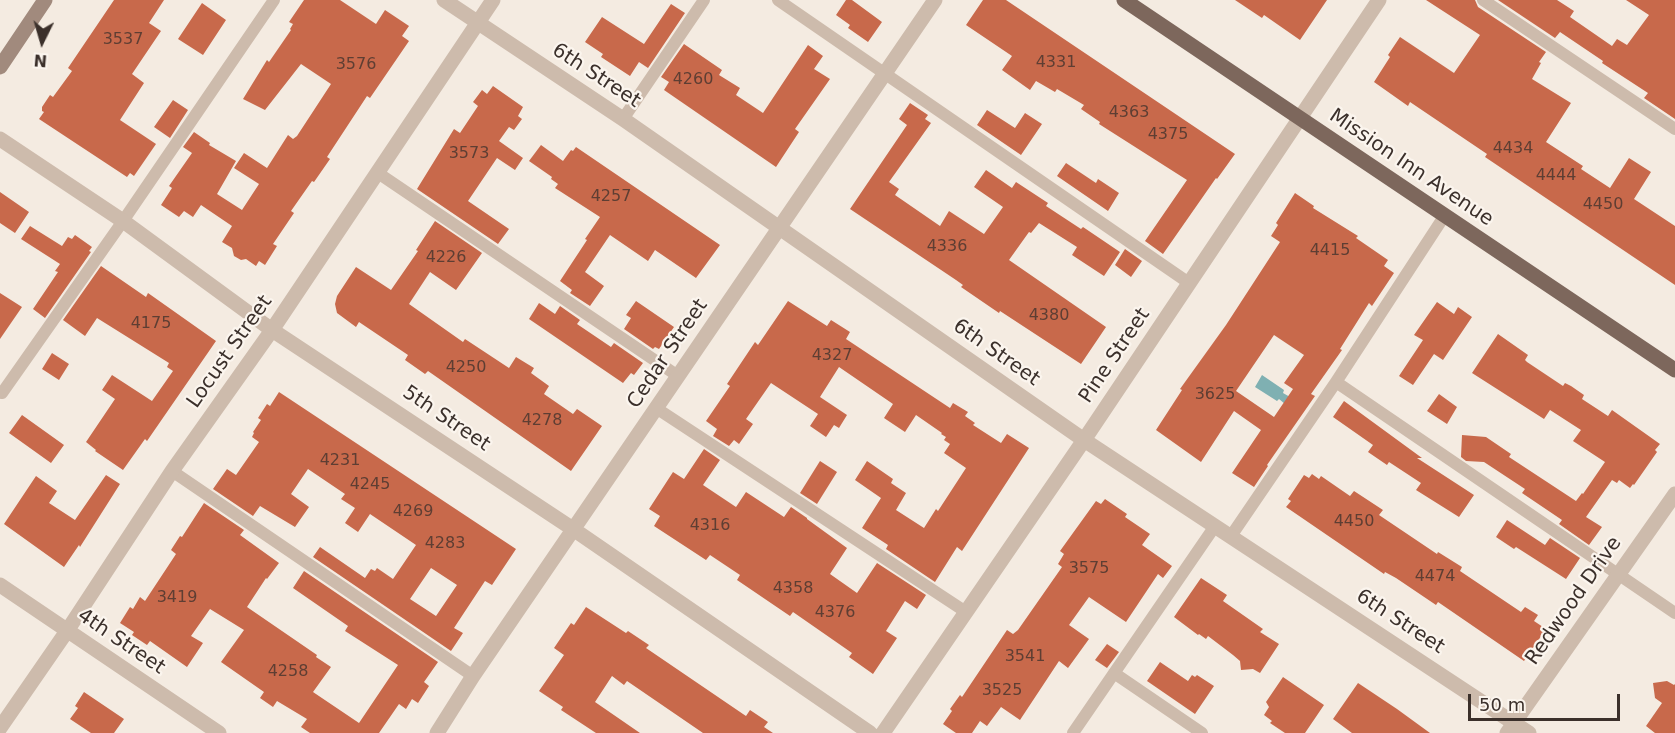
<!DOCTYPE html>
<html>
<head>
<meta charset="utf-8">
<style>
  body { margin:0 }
  #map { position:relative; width:1675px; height:733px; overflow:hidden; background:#f4ebe1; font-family:"DejaVu Sans",sans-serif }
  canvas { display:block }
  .north { position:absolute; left:12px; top:12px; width:60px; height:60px; -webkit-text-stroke:4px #fbf5ee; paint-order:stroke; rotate:185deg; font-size:16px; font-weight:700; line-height:24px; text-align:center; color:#3b302b }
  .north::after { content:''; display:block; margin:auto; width:21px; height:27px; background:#3b302b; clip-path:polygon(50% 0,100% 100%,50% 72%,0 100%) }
  .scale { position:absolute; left:1468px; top:694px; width:152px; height:27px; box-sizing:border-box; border:3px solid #3b302b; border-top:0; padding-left:8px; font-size:18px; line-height:21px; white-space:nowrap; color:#3b302b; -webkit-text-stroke:4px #fbf5ee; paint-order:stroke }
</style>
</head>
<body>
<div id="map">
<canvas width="1675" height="733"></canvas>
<div class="north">N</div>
<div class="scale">50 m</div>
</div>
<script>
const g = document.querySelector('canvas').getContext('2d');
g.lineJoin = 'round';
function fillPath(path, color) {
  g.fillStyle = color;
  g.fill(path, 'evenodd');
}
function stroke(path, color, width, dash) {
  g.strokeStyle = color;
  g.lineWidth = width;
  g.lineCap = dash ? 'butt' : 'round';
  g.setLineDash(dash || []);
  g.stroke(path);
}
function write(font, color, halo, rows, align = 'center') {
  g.font = font + ' "DejaVu Sans",sans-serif';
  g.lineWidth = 4.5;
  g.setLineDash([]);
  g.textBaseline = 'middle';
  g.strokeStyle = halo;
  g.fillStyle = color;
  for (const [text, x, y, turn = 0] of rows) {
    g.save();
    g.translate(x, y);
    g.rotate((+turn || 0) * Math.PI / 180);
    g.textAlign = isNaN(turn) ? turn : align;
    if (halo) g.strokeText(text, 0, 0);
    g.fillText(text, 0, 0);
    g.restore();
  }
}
fillPath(new Path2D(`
  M1262,375L1284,390L1283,393L1290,397L1285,404L1279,399L1277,401L1255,387Z`), '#7fb0b2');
fillPath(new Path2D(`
  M114,0H164L149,23L161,31L132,74L144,83L120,120L156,144L134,176L130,173L127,177L39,119L44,112L42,111V107L50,95L53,97L72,71L68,68Z
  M304,0H340L376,24L385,10L409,26L402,36L409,41L370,98L367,96L327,157L330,159L314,182L312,181L291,211L294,213L273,244L277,246L265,265L259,261L256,266L246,259L241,260L234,256L232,248L222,242L232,226L201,205L193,217L184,211L179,217L161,205L172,188L169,186L192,153L183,147L194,132L210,143L209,145L236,161L217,194L242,210L259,184L234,168L244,153L267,168L288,135L293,139L297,136L331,84L301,64L265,110L243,99L267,60L269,62L291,30L290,29L293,24L289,22Z
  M846,0H852L882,22L868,42L848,28L850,25L836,15Z
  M983,0H1006L1235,154L1217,179L1216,178L1163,254L1145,241L1187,180L1099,124L1100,122L1081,109L1084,105L1057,89L1055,92L1036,81L1030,90L1002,70L1012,56L966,25Z
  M1235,0H1327L1300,40L1264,15L1262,18Z
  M1426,0H1475L1478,7L1546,52L1539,62L1541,63L1532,79L1571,103L1546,142L1583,166L1581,169L1610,188L1629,158L1651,172L1634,199L1675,226V285L1485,157L1487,154L1410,102L1408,106L1374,82L1390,57L1388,55L1400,37L1454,73L1480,35Z
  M1498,0H1557L1574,11L1570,17L1612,46L1617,39L1627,45L1649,15L1626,0H1675V119L1644,98L1648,93L1602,63L1603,61L1560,32L1555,38Z
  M202,3L226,20L203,55L178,39Z
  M671,4L685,13L648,68L639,62L630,76L601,57L603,54L585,42L602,17L644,44Z
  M684,44L722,70L719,75L740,88L736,95L763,113L808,45L823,56L814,69L830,79L795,129L799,132L776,167L664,90L669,82L661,77Z
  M493,86L523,107L518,116L522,119L514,130L509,127L499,141L523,158L515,170L497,158L468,201L509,229L498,244L417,189L454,129L460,133L478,106L473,102L482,90L487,94Z
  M173,100L188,110L170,138L154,127Z
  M910,103L928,115L925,119L931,123L889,182L899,189L895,195L940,226L949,211L984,234L1003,207L974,187L986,170L1012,188L1016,182L1048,203L1046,206L1081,229L1083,227L1120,252L1104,276L1072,255L1077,247L1039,223L1031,233L1029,232L1009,260L1106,327L1081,364L1000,311L999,313L961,287L963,285L956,280L850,209L907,125L899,119Z
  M987,110L1015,128L1025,113L1042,124L1021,155L977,125Z
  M541,145L563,161L571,150L573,151L576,147L720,245L696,278L655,250L648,261L610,235L585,272L604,286L590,306L570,293L572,290L560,281L587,240L585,239L600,217L555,188L558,184L551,179L552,177L529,161Z
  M1066,163L1096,183L1098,179L1119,193L1108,211L1057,176Z
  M0,192L29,212L15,233L0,223Z
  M1295,193L1314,206L1313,208L1358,236L1356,238L1388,260L1384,266L1394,273L1372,306L1369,303L1340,349L1342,350L1311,394L1315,396L1267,465L1268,466L1254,487L1232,473L1261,430L1234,411L1201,462L1156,430L1182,390L1180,389L1226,325L1280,242L1271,236L1278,225L1276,223ZM1274,335L1304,355L1284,383L1293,389L1274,417L1236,391Z
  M435,221L482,253L456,290L430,272L409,304L463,342L465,339L509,368L516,357L534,368L531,373L549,386L544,394L573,414L577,409L602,426L571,471L428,371L425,374L405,360L408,355L359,322L356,327L337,313L335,304L337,296L356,267L391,290L418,251L416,250Z
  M30,226L62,246L68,237L72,239L75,235L92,247L89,251L91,252L45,318L33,309L58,272L55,271L60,264L21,239Z
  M1125,249L1142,261L1131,277L1115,265Z
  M101,266L146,297L148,293L216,341L147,441L145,439L123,470L95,451L96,450L86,442L115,399L102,390L112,375L152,401L173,371L167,367L169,363L97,318L85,336L63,320Z
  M0,293L22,307L0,339Z
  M636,301L674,327L659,349L655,347L653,349L624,329L631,318L626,315Z
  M788,301L827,326L831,320L850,332L846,339L950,408L953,403L968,412L965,416L975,423L973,425L1001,443L1007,434L1029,448L962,551L957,547L935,582L886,549L888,545L862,528L881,498L855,480L867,461L893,479L891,483L906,493L896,510L924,528L936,509L938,511L966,468L944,453L950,444L944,440L946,437L941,434L942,433L916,415L905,432L884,418L893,404L839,367L820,397L847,415L839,428L834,425L826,437L810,426L818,414L771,383L746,419L753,424L739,444L734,440L729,446L713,436L717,429L706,421L730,386L727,384L755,342L758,345Z
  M1437,302L1454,314L1458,307L1472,317L1443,360L1434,354L1413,385L1399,376L1423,340L1414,335Z
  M539,303L555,314L560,306L580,320L577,324L611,347L614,343L643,363L634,375L631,373L623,383L529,319Z
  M1498,334L1528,355L1525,360L1527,362L1563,386L1565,383L1571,386L1584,395L1582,399L1608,416L1612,410L1660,444L1655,450L1657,452L1634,485L1633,484L1630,488L1619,480L1617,483L1612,480L1586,517L1602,527L1589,545L1559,524L1562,520L1522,493L1525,489L1484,462L1466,461L1461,457L1462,435L1486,437L1511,454L1509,457L1576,501L1582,493L1583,494L1605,462L1573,441L1581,430L1550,410L1544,419L1472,373Z
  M52,353L69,364L59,380L42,369Z
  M279,392L516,549L492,585L485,581L454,628L463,633L451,651L313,557L320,547L365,578L371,569L375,571L377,568L393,579L416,545L370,514L358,532L345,523L355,508L341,499L345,494L308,469L291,494L309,507L295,527L260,506L253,516L213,489L227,469L236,475L259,442L252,437L254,433L253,432L261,420L258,418L267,404L270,406ZM431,568L457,585L436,616L410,599Z
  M1439,394L1457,407L1447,424L1427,411Z
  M1344,401L1422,458H1417L1474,495L1459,517L1416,490L1421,483L1389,462L1387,465L1368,452L1373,445L1333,417Z
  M22,415L64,445L51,463L9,433Z
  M704,449L720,460L703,485L736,507L746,492L784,517L791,507L807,518V519L847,548L830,574L857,593L877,563L926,595L917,609L905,601L886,631L897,638L873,674L849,657L852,653L793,612L790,616L737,580L740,575L710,555L706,560L654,526L660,516L649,509L673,472L684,479Z
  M820,461L837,472L817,504L800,493Z
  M1312,474L1319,479L1321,476L1350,496L1354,491L1383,510L1379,515L1437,554L1438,552L1462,567L1460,571L1521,612L1525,607L1538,615L1534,621L1546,629L1524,661L1438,602L1436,605L1396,578L1385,572L1384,574L1286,507L1291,501L1288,499L1304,475L1309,478Z
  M106,475L120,484L80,547L79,545L64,567L4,524L36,476L57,491L49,503L75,520Z
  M1105,499L1127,514L1125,517L1150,534L1142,545L1172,566L1163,578L1158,574L1126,622L1089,597L1069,625L1089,639L1068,668L1059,661L1020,720L1001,707L987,726L980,721L972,733H956L943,724L952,711L950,709L960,695L962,697L1007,630L1013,634L1018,630L1062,567L1058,564L1064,554L1060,551L1096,501L1101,504Z
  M204,503L244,530L240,535L279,563L267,579L266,578L247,607L317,655L316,657L331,667L313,692L359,723L398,665L345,631L348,626L293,588L304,571L438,662L424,682L429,686L418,703L412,699L406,709L399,704L379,733H310L301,727L307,719L277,701L273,707L260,698L264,692L221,662L244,630L210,609L191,636L203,643L187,667L150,641L147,645L132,635L134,632L120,623L130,607L133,609L140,597L145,601L176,554L171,550L180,536L182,537Z
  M1507,520L1545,545L1550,538L1580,558L1566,579L1516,547L1514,549L1496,537Z
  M1201,578L1227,595L1223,601L1263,629L1260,632L1279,644L1260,673L1253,669L1241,670L1240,661L1233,655L1208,636L1206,639L1199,634L1198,635L1174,617Z
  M586,607L626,633L628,631L649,645L646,648L743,714L746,716L750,710L768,722L764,727L773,733H703L627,681L624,685L612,676L595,702L640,733H596L561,710L563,707L539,691L564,655L554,648L571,623L574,625Z
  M1107,644L1119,652L1107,668L1095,660Z
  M1160,662L1188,681L1192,675L1195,677L1197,675L1214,686L1195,714L1147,681Z
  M1283,677L1324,705L1305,733H1285L1270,723L1272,721L1264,715L1269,707L1266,702Z
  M1667,681L1674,685L1675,684V733H1655L1646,726L1662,703L1655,698L1653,683Z
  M1358,683L1397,709L1430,733H1352L1333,719Z
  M84,692L124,719L114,733H91L70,719L78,708L75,706Z`), '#c8694b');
stroke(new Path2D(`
  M778,0L1189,283
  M1483,0L1675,129
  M623,119L704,0
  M378,173L678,376
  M1336,382L1675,613
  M2,393L123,221L274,0
  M656,408L966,612
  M172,471L473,676
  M1231,536L1336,382L1445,215
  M1114,673L1202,733
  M1073,733L1215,526`), '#cdbbac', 12);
stroke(new Path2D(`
  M444,0L623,119L1084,440L1529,733
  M0,139L123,221L272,330L573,529L870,733
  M0,585L219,733
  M0,728L67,631L172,471L272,330L493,0
  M437,733L473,676L935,0
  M883,733L1084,440L1379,0
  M1507,733L1675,494`), '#cdbbac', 15);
stroke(new Path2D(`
  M0,67L45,0`), '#a18a7d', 15);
stroke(new Path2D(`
  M1124,0L1675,370`), '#7d675c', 15);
write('16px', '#5e3e33', null, [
  ["3537",123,40],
  ["4331",1056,63],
  ["3576",356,65],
  ["4260",693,80],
  ["4363",1129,113],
  ["4375",1168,135],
  ["4434",1513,149],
  ["3573",469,154],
  ["4444",1556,176],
  ["4257",611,197],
  ["4450",1603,205],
  ["4336",947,247],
  ["4415",1330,251],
  ["4226",446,258],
  ["4380",1049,316],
  ["4175",151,324],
  ["4327",832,356],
  ["4250",466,368],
  ["3625",1215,395],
  ["4278",542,421],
  ["4231",340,461],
  ["4245",370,485],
  ["4269",413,512],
  ["4450",1354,522],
  ["4316",710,526],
  ["4283",445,544],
  ["3575",1089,569],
  ["4474",1435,577],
  ["4358",793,589],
  ["3419",177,598],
  ["4376",835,613],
  ["3541",1025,657],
  ["4258",288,672],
  ["3525",1002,691]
]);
write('20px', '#3b302b', '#fbf5ee', [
  ["6th Street",596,76,33],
  ["Mission Inn Avenue",1411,168,34],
  ["Locust Street",230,352,-55],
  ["6th Street",996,353,35],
  ["Cedar Street",668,354,-56],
  ["Pine Street",1115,356,-56],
  ["5th Street",446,419,34],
  ["Redwood Drive",1574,601,-55],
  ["6th Street",1400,622,33],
  ["4th Street",121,642,34]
]);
</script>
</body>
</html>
